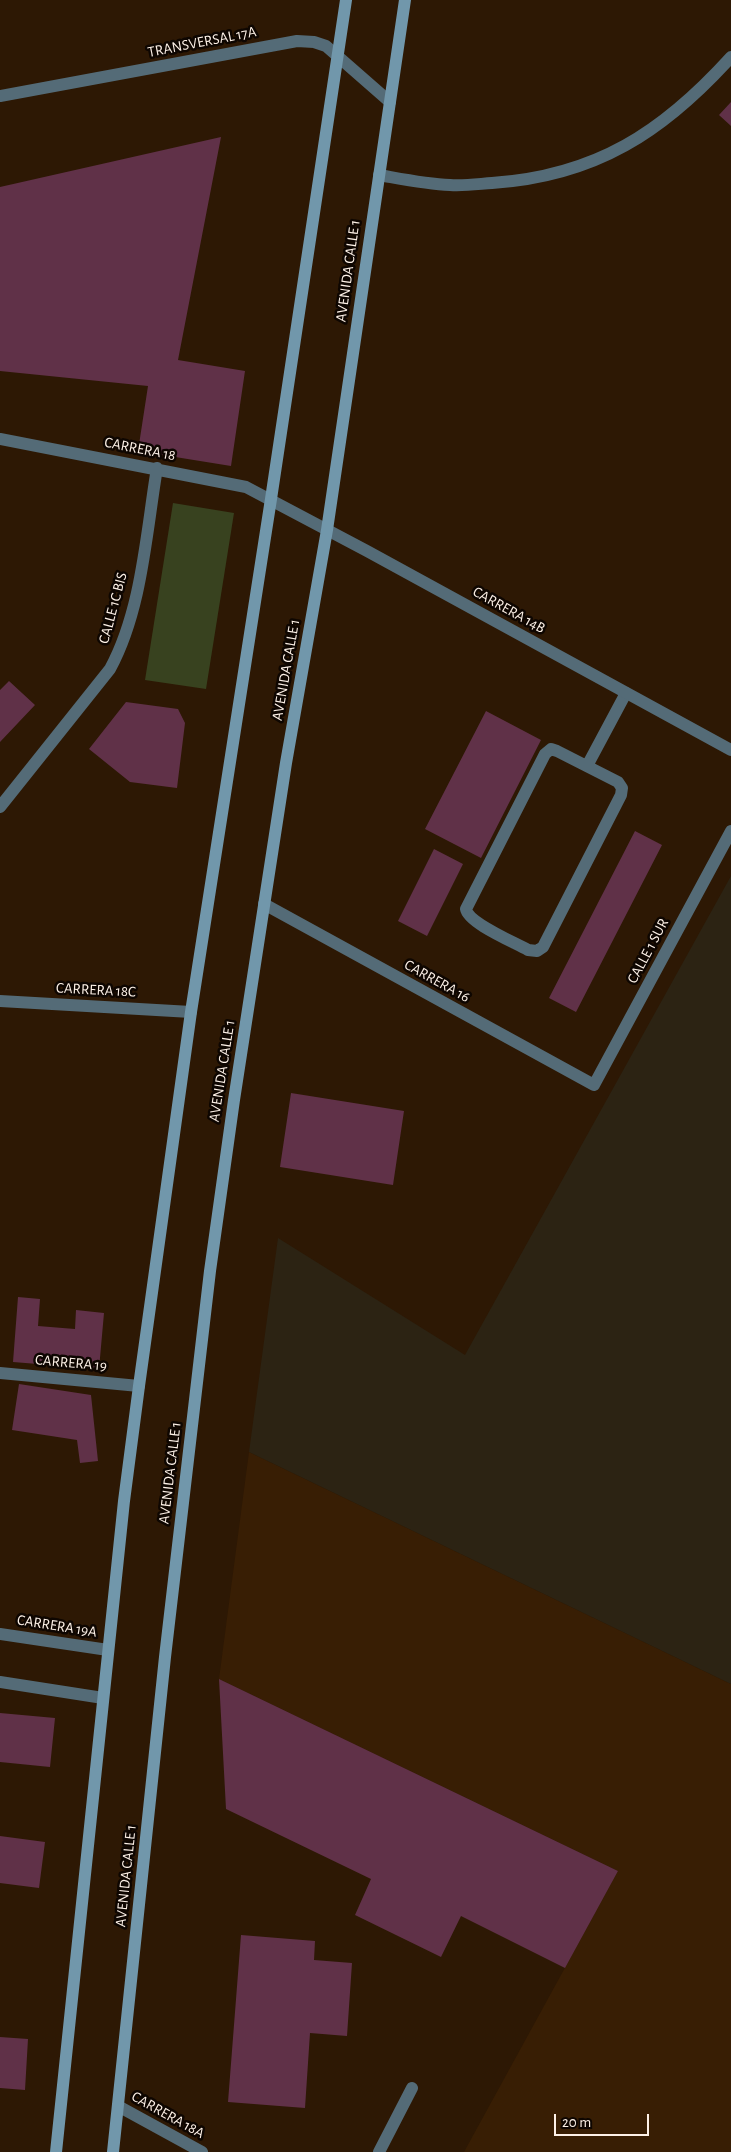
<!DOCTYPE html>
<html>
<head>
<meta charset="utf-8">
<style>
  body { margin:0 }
  #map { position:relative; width:731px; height:2152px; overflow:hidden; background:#2d1804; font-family:"Alegreya Sans",sans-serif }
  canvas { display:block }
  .scale { position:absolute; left:554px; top:2114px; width:95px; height:22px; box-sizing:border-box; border:2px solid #fdf1e7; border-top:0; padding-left:6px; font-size:15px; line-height:18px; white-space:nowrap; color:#fdf1e7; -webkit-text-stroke:4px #0e0601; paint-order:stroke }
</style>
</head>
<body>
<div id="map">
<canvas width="731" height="2152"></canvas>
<div class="scale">20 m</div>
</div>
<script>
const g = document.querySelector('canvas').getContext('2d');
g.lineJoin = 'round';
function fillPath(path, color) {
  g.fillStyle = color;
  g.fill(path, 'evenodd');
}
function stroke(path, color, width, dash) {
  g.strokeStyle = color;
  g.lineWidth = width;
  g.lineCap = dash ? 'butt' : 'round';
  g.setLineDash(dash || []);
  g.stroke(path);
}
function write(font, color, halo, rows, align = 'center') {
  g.font = font + ' "Alegreya Sans",sans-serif';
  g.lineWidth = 5;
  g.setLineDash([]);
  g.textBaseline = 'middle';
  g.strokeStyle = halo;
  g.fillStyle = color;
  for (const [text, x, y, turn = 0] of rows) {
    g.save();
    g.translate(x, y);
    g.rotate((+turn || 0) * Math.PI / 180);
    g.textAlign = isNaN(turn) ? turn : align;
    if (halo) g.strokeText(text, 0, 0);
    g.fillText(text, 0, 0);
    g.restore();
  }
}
fillPath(new Path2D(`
  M249,1452L731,1684V2152H464L618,1871L219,1679Z`), '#381e04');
fillPath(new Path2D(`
  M731,876V1684L249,1452L278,1238L465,1355Z`), '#2c2313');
fillPath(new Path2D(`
  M173,503L234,513L206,689L145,680Z`), '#38421f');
fillPath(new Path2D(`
  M731,102V126L719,115Z
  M221,137L178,360L245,371L231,466L138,451L148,386L0,371V187Z
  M9,681L35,705L0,742V690Z
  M126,702L178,709L185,723L177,788L130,782L89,749Z
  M486,711L541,740L481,858L425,829Z
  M635,831L662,845L576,1012L549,998Z
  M434,849L463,864L427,936L398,921Z
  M291,1093L404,1111L393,1185L280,1167Z
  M18,1297L40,1299L38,1326L75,1329L76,1310L104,1313L99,1369L13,1362Z
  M19,1384L91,1395L98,1461L80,1463L77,1440L12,1430Z
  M219,1679L618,1871L565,1968L461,1916L441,1957L355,1915L371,1879L226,1809Z
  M0,1713L55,1718L50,1767L0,1762Z
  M0,1836L45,1842L39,1888L0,1883Z
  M241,1935L315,1941L314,1960L352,1963L347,2036L310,2033L305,2108L228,2102Z
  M0,2037L28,2039L25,2090L0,2088Z`), '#603148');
stroke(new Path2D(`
  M551,749L557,751L618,782L622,788L621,795L543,947L537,951L528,950C514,942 468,923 466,909L545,754Z
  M587,766L626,693
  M379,2152L412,2088`), '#546b77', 12);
stroke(new Path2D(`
  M379,175C402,179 426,184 450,185C464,186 478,184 492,183C596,176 663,132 731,57
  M0,439L246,487L367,551L731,750
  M0,807L110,669C142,610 146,534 157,468
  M264,904L594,1085L731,831
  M0,1001L191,1012
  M0,1373L139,1386
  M0,1634L108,1650
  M0,1682L103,1698
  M118,2106L202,2152`), '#546b77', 12);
stroke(new Path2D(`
  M0,96L297,41L314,42L326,46L390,102`), '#546b77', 12);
stroke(new Path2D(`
  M56,2152L124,1501L139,1386L191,1012L271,499L346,0
  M113,2152L165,1657L210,1271L234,1100L286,763L327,530L405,0`), '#7197ab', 12);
write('15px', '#fdf1e7', '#0e0601', [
  ["TRANSVERSAL 17A",202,42,-11],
  ["AVENIDA CALLE 1",348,271,-82],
  ["CARRERA 18",140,449,11],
  ["CALLE 1C BIS",113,608,-75],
  ["CARRERA 14B",509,610,29],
  ["AVENIDA CALLE 1",286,670,-80],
  ["CALLE 1 SUR",648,951,-62],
  ["CARRERA 16",437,981,29],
  ["CARRERA 18C",96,990,3],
  ["AVENIDA CALLE 1",222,1071,-81],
  ["CARRERA 19",71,1363,5],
  ["AVENIDA CALLE 1",170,1473,-83],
  ["CARRERA 19A",57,1626,9],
  ["AVENIDA CALLE 1",126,1876,-84],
  ["CARRERA 18A",168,2115,29]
]);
</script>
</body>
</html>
